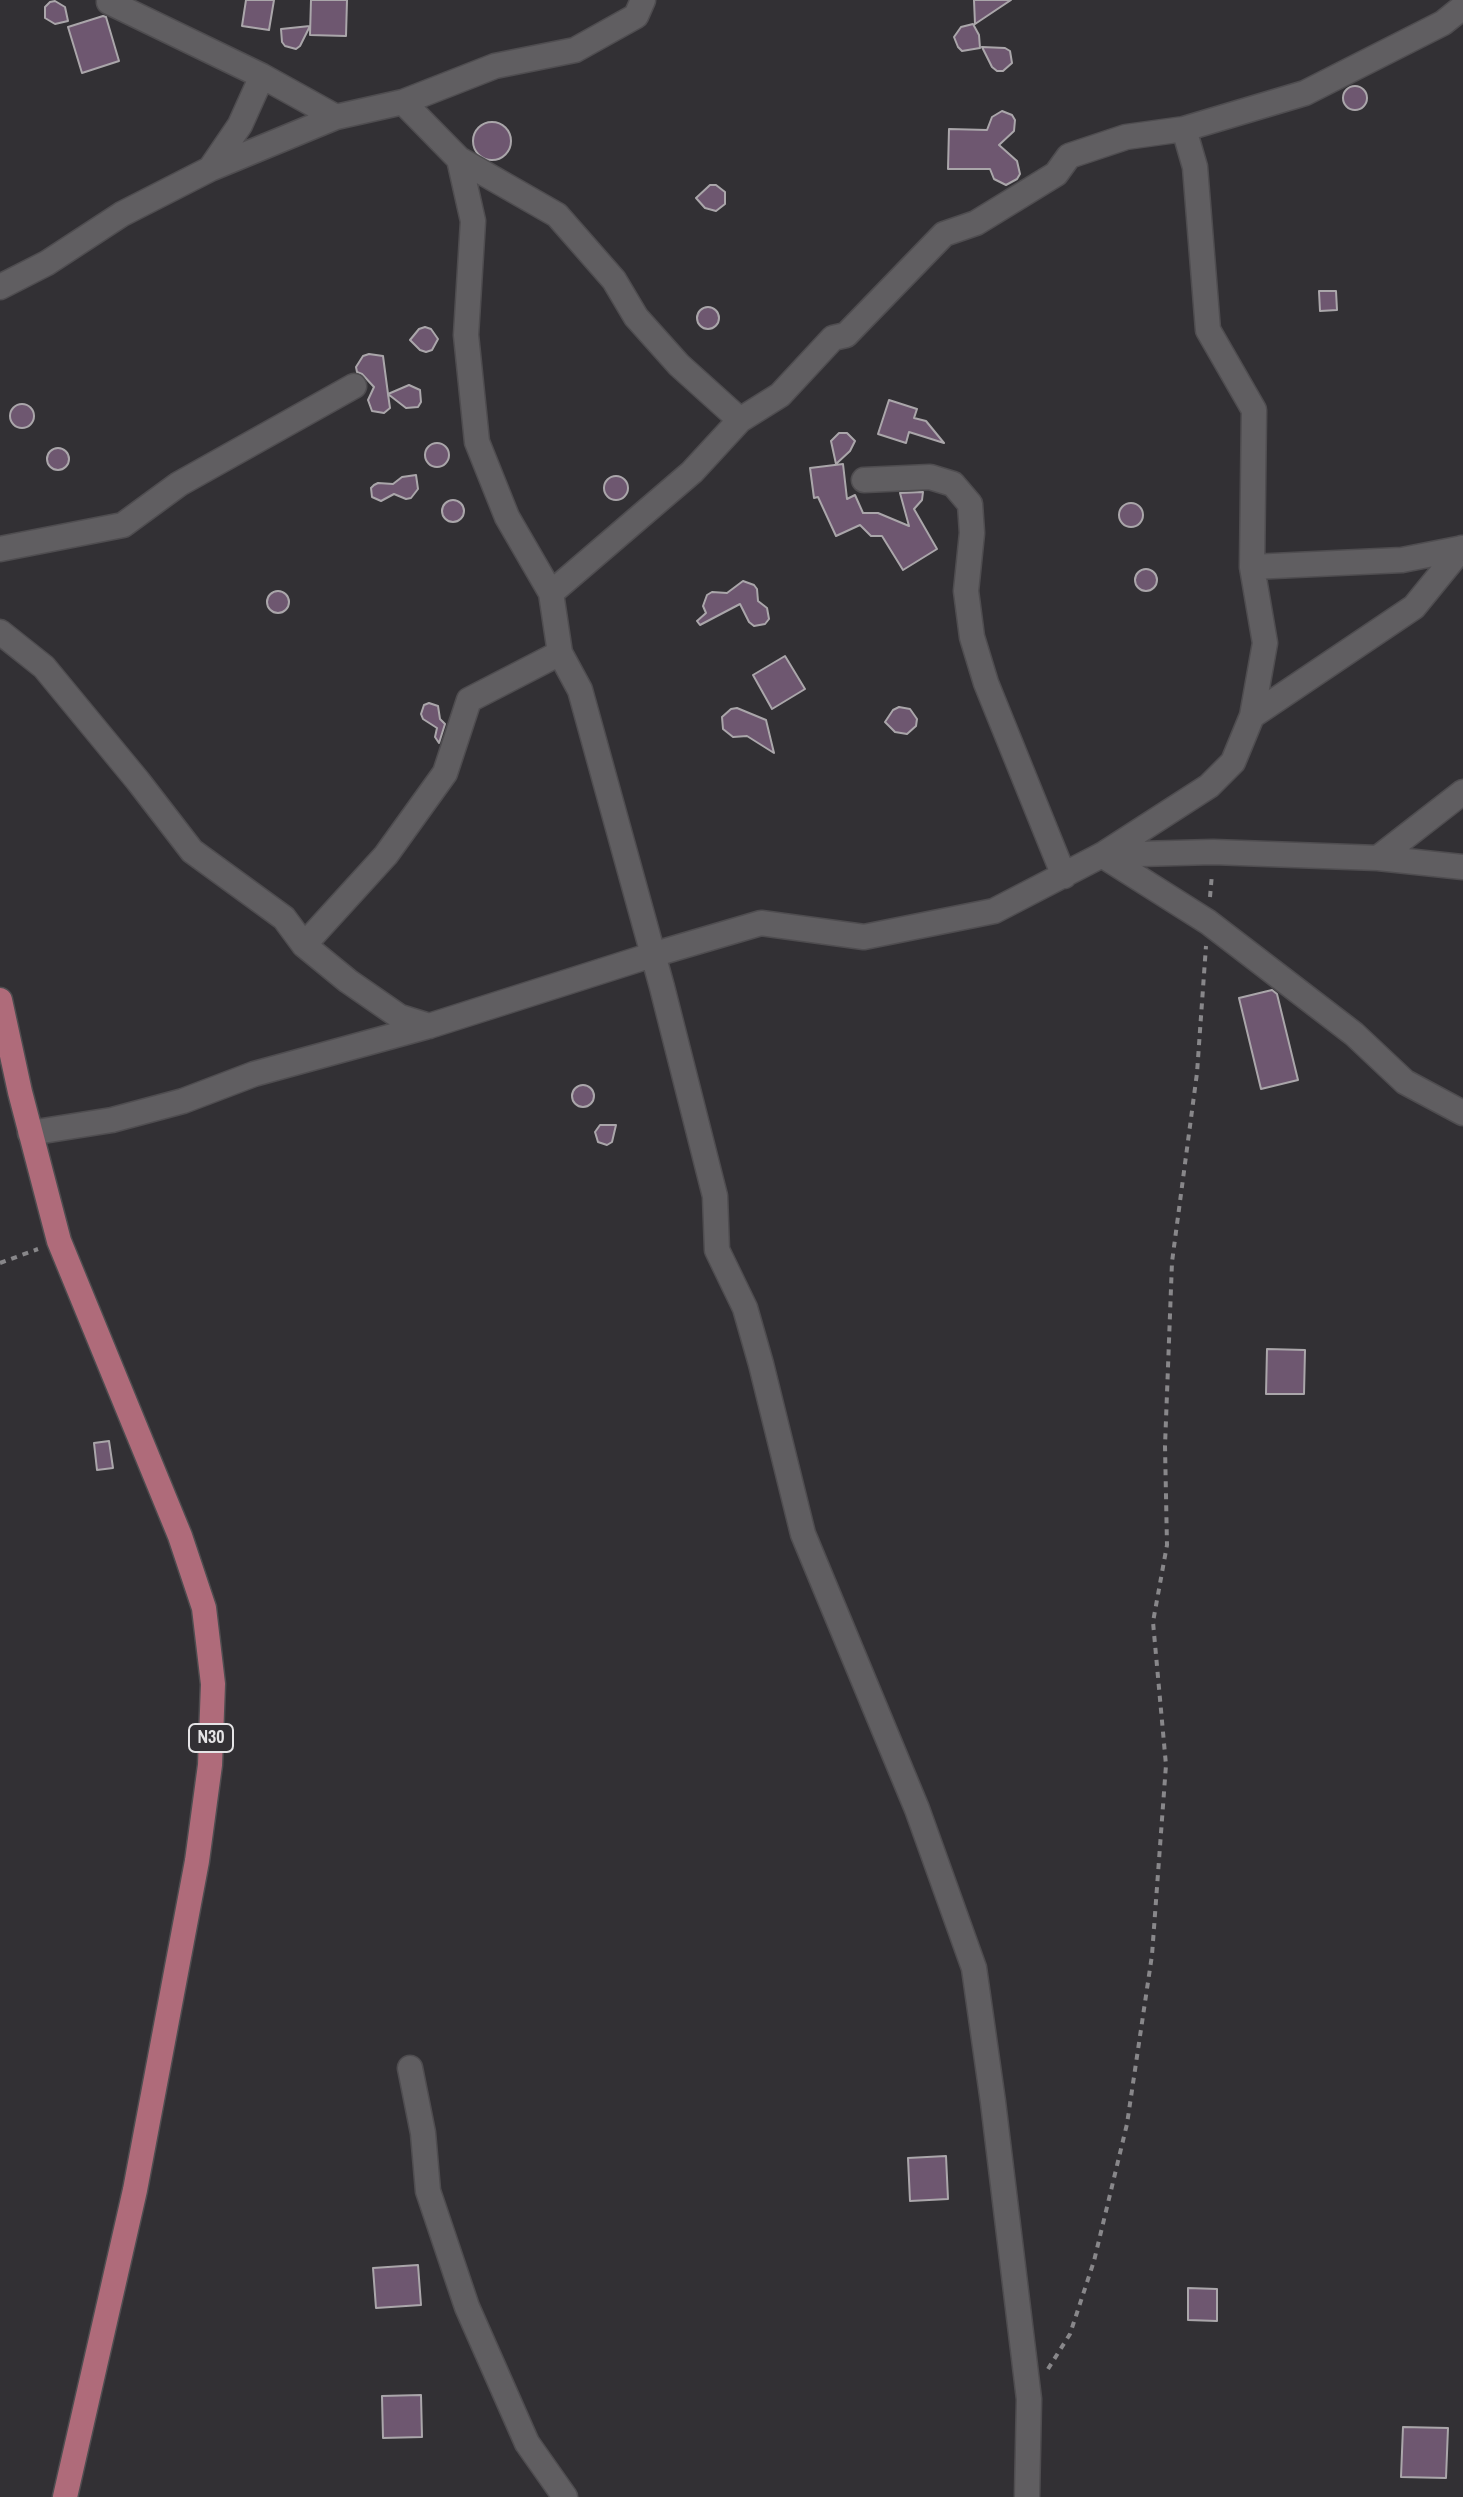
<!DOCTYPE html>
<html>
<head>
<meta charset="utf-8">
<style>
  body { margin:0 }
  canvas { display:block; background:#323034 }
</style>
</head>
<body>
<canvas width="1463" height="2497"></canvas>
<script>
const g = document.querySelector('canvas').getContext('2d');
g.lineJoin = 'round';
function fillPath(path, color) {
  g.fillStyle = color;
  g.fill(path, 'evenodd');
}
function stroke(path, color, width, dash) {
  g.strokeStyle = color;
  g.lineWidth = width;
  g.lineCap = dash ? 'butt' : 'round';
  g.setLineDash(dash || []);
  g.stroke(path);
}
function write(font, color, halo, rows, align = 'center') {
  g.font = font + ' "Archivo Narrow",sans-serif';
  g.lineWidth = 6;
  g.setLineDash([]);
  g.textBaseline = 'middle';
  g.strokeStyle = halo;
  g.fillStyle = color;
  for (const [text, x, y, turn = 0] of rows) {
    g.save();
    g.translate(x, y);
    g.rotate((+turn || 0) * Math.PI / 180);
    g.textAlign = isNaN(turn) ? turn : align;
    if (halo) g.strokeText(text, 0, 0);
    g.fillText(text, 0, 0);
    g.restore();
  }
}
const building = new Path2D(`
  M246,0H274L269,30L242,26Z
  M311,0H347L346,36L310,35Z
  M974,0H1011L975,24Z
  M55,1L65,7L68,21L55,24L45,18V7L50,2Z
  M103,16L106,17L119,61L82,73L68,27Z
  M973,24L979,35L980,48L962,51L958,47L954,37L961,27Z
  M310,26L300,46L296,49L285,46L282,42L281,29Z
  M982,47L1005,48L1010,51L1012,63L1003,71H997L992,67Z
  M1343 98a12 12 0 1 1 24 0a12 12 0 1 1-24 0Z
  M1002,111L1012,115L1015,120L1014,131L999,145L1017,161L1020,174L1017,179L1006,185L994,179L990,169H948L949,129L987,130L992,117Z
  M473 141a19 19 0 1 1 38 0a19 19 0 1 1-38 0Z
  M710,185H716L725,192V204L716,211L705,208L696,198Z
  M1319,291H1336L1337,310L1320,311Z
  M697 318a11 11 0 1 1 22 0a11 11 0 1 1-22 0Z
  M425,327L431,329L438,339L432,350L426,352L420,350L410,340L419,329Z
  M369,354L383,356L388,394L409,385L420,390L421,402L418,407L406,408L388,394L390,408L384,413L372,411L368,400L374,387L362,374L357,372L356,367L363,356Z
  M889,400L917,409L914,418L926,421L944,443L909,432L906,443L878,434Z
  M10 416a12 12 0 1 1 24 0a12 12 0 1 1-24 0Z
  M839,433H847L855,441L850,451L836,464L831,441Z
  M425 455a12 12 0 1 1 24 0a12 12 0 1 1-24 0Z
  M47 459a11 11 0 1 1 22 0a11 11 0 1 1-22 0Z
  M843,464L847,499L855,495L863,513H878L909,526L900,493L923,492L922,500L914,509L937,549L903,570L882,536H871L860,525L836,536L818,497L814,498L810,468Z
  M416,475L418,489L411,498L406,499L394,494L381,501L372,497L371,488L374,485L378,483L393,484L402,477Z
  M604 488a12 12 0 1 1 24 0a12 12 0 1 1-24 0Z
  M442 511a11 11 0 1 1 22 0a11 11 0 1 1-22 0Z
  M1119 515a12 12 0 1 1 24 0a12 12 0 1 1-24 0Z
  M1135 580a11 11 0 1 1 22 0a11 11 0 1 1-22 0Z
  M743,581L754,585L757,589L758,601L767,608L769,619L765,624L754,626L749,622L740,604L700,625L697,621L706,613L703,606L707,595L712,592L727,593Z
  M267 602a11 11 0 1 1 22 0a11 11 0 1 1-22 0Z
  M785,656L805,689L772,709L753,675Z
  M429,703L438,706L440,719L445,724L439,743L435,737L437,728L423,719L421,714L424,705Z
  M899,707L910,709L917,719L916,726L907,734L895,732L885,722L893,710Z
  M737,708L766,720L774,753L747,736L733,737L723,729L722,717L731,709Z
  M1272,990L1277,994L1298,1080L1261,1089L1239,998Z
  M572 1096a11 11 0 1 1 22 0a11 11 0 1 1-22 0Z
  M600,1125H616L612,1142L607,1145L598,1142L595,1132Z
  M1267,1349L1305,1350L1304,1394H1266Z
  M109,1441L113,1468L97,1470L94,1443Z
  M946,2156L948,2199L910,2201L908,2158Z
  M418,2265L421,2305L376,2308L373,2268Z
  M1188,2288L1217,2289V2321L1188,2320Z
  M421,2395L422,2437L383,2438L382,2396Z
  M1403,2427L1448,2428L1446,2478L1401,2477Z`);
fillPath(building, '#6e5770');
stroke(building, '#aaa6aa', 2);
const minor = new Path2D(`
  M109,2L262,76L336,117
  M403,102L459,159L557,215L614,280L636,317L679,365L740,420
  M1184,129L1195,167L1208,330L1254,410L1252,567L1265,643L1252,716
  M459,159L473,221L466,335L477,442L507,517L551,593L560,653L580,690L662,987L715,1196L717,1250L745,1308L761,1364L803,1534L917,1809L974,1968L993,2102L1029,2399L1027,2497
  M210,169L240,125L262,76
  M0,287L47,263L122,214L210,169L336,117L403,102L495,66L575,50L636,16L643,0
  M864,480L930,477L953,484L970,504L972,533L966,591L972,637L986,683L1064,876
  M0,549L123,525L179,484L354,386
  M1252,567L1402,560L1463,548
  M551,593L692,472L740,420L780,395L833,338L846,335L944,234L976,223L1056,174L1069,156L1126,137L1184,129L1305,93L1443,23L1463,7
  M0,632L44,667L138,781L192,851L284,918L304,945L348,981L400,1017L429,1026
  M1102,855L1208,922L1354,1034L1405,1082L1463,1113
  M1102,855L1213,852L1378,858L1463,867
  M1378,858L1463,792
  M304,945L386,855L445,773L469,700L560,653
  M30,1133L112,1120L183,1101L254,1074L429,1026L652,955L761,923L864,937L994,911L1102,855L1209,786L1233,762L1252,716L1414,607L1462,548
  M410,2068L423,2133L428,2191L467,2307L527,2443L565,2497`);
const primary = new Path2D(`
  M0,1000L20,1092L59,1241L180,1536L204,1608L213,1684L210,1765L197,1861L135,2190L65,2497`);
stroke(minor, '#4f4d50', 27);
stroke(primary, '#4f4d50', 27);
stroke(new Path2D(`
  M1210,897L1212,874
  M0,1263L38,1249
  M1048,2369L1070,2334L1094,2261L1127,2124L1152,1955L1166,1765L1153,1622L1167,1545L1165,1446L1172,1262L1197,1073L1206,946`), '#88878a', 4, [6, 6]);
stroke(minor, '#605e61', 24);
stroke(primary, '#af6b7a', 24);
for (const [x, y, w] of [
  [211,1738,44]
]) {
  const box = new Path2D();
  box.roundRect(x - w / 2, y - 14, w, 28, 6);
  g.fillStyle = '#323034';
  g.fill(box);
  stroke(box, '#e5e4e6', 2);
}
write('bold 18px', '#e5e4e6', null, [
  ["N30",211,1738]
]);
</script>
</body>
</html>
